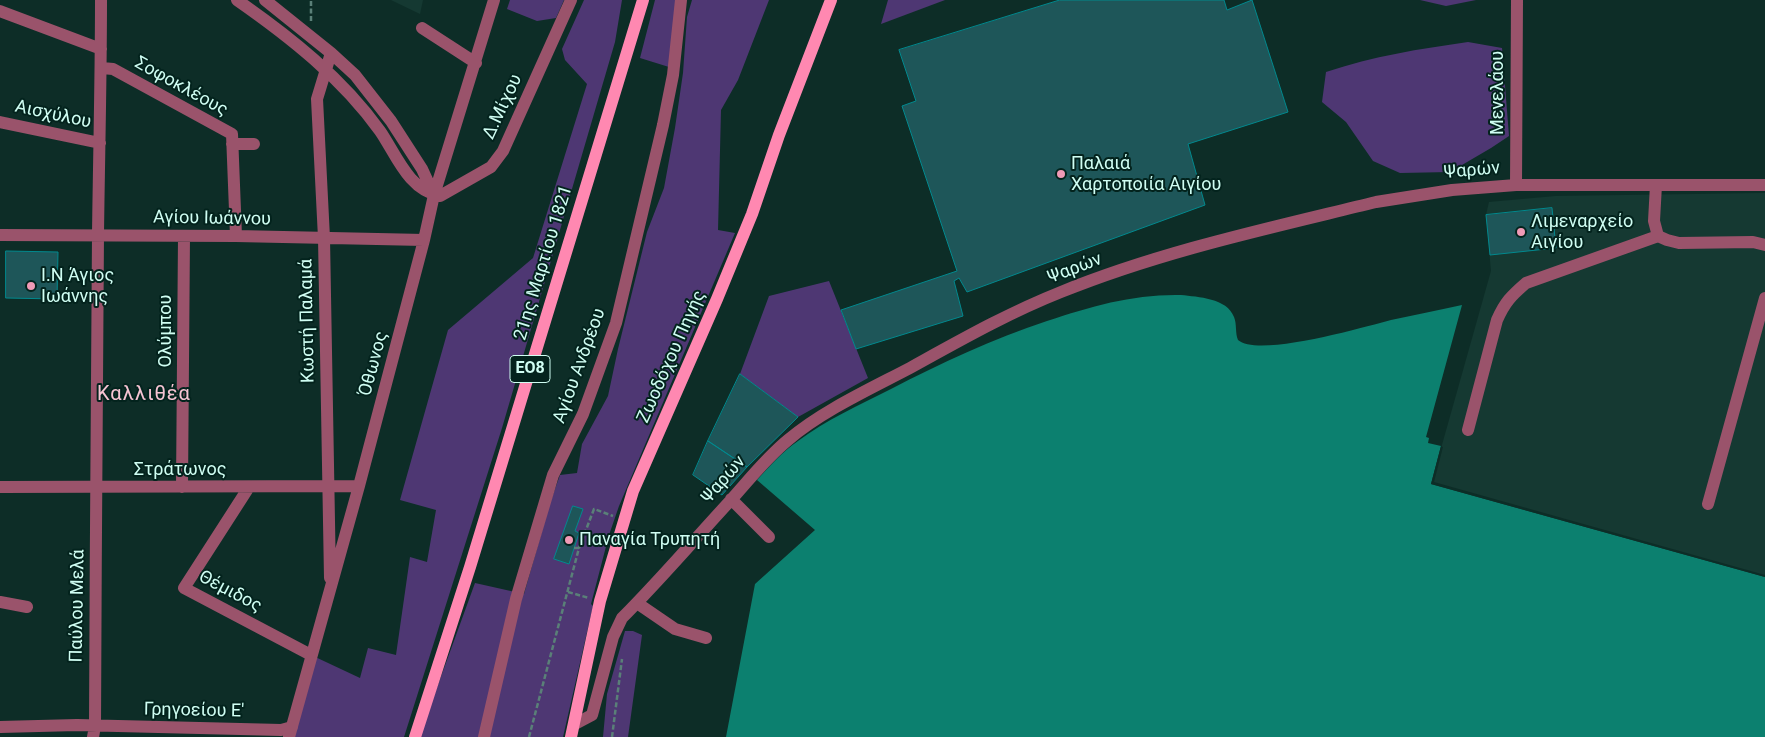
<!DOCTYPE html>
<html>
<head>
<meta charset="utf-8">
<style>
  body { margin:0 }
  canvas { display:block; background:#0d2d27 }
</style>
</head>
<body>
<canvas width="1765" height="737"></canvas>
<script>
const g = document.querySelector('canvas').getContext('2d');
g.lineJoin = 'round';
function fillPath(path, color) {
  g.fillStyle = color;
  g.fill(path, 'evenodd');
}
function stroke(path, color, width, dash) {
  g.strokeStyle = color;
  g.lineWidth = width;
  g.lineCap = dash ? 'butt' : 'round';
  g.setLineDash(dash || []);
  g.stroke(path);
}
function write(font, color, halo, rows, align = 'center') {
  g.font = font + ' Roboto,sans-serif';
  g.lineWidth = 4;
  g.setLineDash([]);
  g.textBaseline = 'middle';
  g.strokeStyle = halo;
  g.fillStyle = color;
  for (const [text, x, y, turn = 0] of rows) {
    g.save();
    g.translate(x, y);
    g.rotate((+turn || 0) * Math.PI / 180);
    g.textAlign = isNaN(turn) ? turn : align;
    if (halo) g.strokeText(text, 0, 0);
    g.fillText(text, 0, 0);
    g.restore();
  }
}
fillPath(new Path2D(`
  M391,0H423L420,14Z
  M1765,193V577L1431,484L1491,271L1486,215L1489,202L1556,196Z`), '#153932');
fillPath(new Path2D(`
  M510,0H564L556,18L537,21L507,9Z
  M584,0H622L615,42L502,428L404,737H289L311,655L360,678L368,648L396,655L410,557L427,562L436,510L400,500L448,330L533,258L587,84L565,60L562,49Z
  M655,0H677L669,67L640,58Z
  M692,0H769L738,80L721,110L718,230L735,233L619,506L609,535L591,604L593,606L563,737H419L475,583L524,594L550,503L560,475L577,473L582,444L608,396L618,349L647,232L664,188L675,128L683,73L687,17Z
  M888,0H945L881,24Z
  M1420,0H1476L1446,6Z
  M1468,42L1502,48L1509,136L1491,148L1450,172L1400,173L1373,161L1346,122L1322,102L1326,72C1374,56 1419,49 1468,42Z
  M829,281L868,378L798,417L740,374L769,296Z
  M625,631H633L642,635L628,737H603L607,694Z`), '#4e3773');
fillPath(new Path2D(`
  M1181,295C1198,297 1227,298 1234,317C1237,324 1235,333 1238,340C1258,358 1364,327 1391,320C1415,315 1439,310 1462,305L1426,437L1429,438L1428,443L1441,446L1431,484L1765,577V737H726L755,584L815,530L757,480C770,466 782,452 798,441C826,420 859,405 891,389C941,363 993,339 1047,321C1092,306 1134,294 1181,295Z`), '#0c806f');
fillPath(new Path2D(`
  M1441,446L1443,447L1434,482L1765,575V577L1431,484Z`), '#0d2d27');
const building = new Path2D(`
  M1060,0H1224L1227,10L1252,0L1288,112L1188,144L1205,205L967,292L959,278L954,281L963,316L856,349L841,310L957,271L902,106L916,101L899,50Z
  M1552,208L1556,248L1490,255L1486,215Z
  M6,251L58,252L57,299L6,298Z
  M740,374L798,417L747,467L708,441Z
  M708,441L747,467L722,495L693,475Z
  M573,506L583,509L575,531L579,533L569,564L554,559Z`);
fillPath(building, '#1e5659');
stroke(building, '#01898e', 1);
stroke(new Path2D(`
  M311,21V0
  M574,548H579
  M568,592L589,598
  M529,737L579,548L594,509L613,516
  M612,737L622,659`), '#5a8078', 2.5, [5, 2.5]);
stroke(new Path2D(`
  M237,0C290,37 342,78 380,131C396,154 408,190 440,196L491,167L503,151L571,0
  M265,0L331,53L355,75L391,121L422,169L434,195
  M0,11L101,49
  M422,28L476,63
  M102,68L113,69L232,134L236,236
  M0,122L100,143
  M232,144H254
  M1516,185L1517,0
  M1656,185L1654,221L1658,236L1667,240L1679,243L1753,242L1765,245
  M0,235L236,236L424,240
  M1468,430L1497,320C1505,302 1511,296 1526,283L1658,236
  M0,487L359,486
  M182,487L184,236
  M249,487L184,588L311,655
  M731,499L769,537
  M1708,504L1765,298
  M330,578L324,238L317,99L331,53
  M0,602L27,607
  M637,603L675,629L706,638
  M575,724L592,715L613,637L622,618C659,581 694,540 730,501C749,480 766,458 788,440C822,411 870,389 910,368C959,341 1008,313 1061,292C1162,251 1270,228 1376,202L1452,190L1516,185H1765
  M0,727L77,725L281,730L292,727
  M93,737L95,726C96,562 96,398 98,234C99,156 101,78 101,0
  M289,737L359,486L424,240L434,195L494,0
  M484,737L516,599L553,475L583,414L616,323L663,125L673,75L681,0`), '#9a536b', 12);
stroke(new Path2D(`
  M415,737L470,567L643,0
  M571,737L600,601L633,491L717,299L752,214L779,135L831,0`), '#ff88b1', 12);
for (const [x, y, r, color] of [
  [1061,174,5,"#f09ab6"],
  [1521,232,5,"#f09ab6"],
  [31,286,5,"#f09ab6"],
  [569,540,5,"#f09ab6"]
]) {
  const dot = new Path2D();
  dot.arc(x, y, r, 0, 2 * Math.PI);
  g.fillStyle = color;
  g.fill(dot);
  stroke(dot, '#03231d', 2);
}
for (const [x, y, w] of [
  [530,369,40]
]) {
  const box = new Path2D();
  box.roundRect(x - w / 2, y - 13.5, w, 27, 4);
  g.fillStyle = '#03231d';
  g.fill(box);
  stroke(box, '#d0fef3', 1);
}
write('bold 16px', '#d0fef3', null, [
  ["ΕΟ8",530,369]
]);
write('18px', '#d0fef3', '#03231d', [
  ["Σοφοκλέους",181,87,29],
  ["Μενελάου",1498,93,-90],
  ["Δ.Μίχου",503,107,-65],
  ["Αισχύλου",53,115,12],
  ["Ψαρών",1472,171,-5],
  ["Αγίου Ιωάννου",212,219,1],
  ["21ης Μαρτίου 1821",544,263,-73],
  ["Ψαρών",1075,269,-21],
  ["Κωστή Παλαμά",308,321,-91],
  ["Ολύμπου",166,331,-90],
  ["Ζωοδόχου Πηγής",672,357,-66],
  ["Όθωνος",374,364,-75],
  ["Αγίου Ανδρέου",580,366,-70],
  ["Στράτωνος",180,470],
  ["Ψαρών",724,480,-49],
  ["Θέμιδος",230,592,28],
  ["Παύλου Μελά",78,606,-89],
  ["Γρηγοείου Ε'",194,711,1]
]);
write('18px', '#d0fef3', '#03231d', [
  ["Παλαιά",1071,164],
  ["Χαρτοποιία Αιγίου",1071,185],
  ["Λιμεναρχείο",1531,222],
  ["Αιγίου",1531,243],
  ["Ι.Ν Άγιος",41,276],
  ["Ιωάννης",41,297],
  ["Παναγία Τρυπητή",579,540]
], 'left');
g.letterSpacing = '1px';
write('20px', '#f6c4d3', '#03231d', [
  ["Καλλιθέα",144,395]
]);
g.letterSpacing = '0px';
</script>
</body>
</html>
